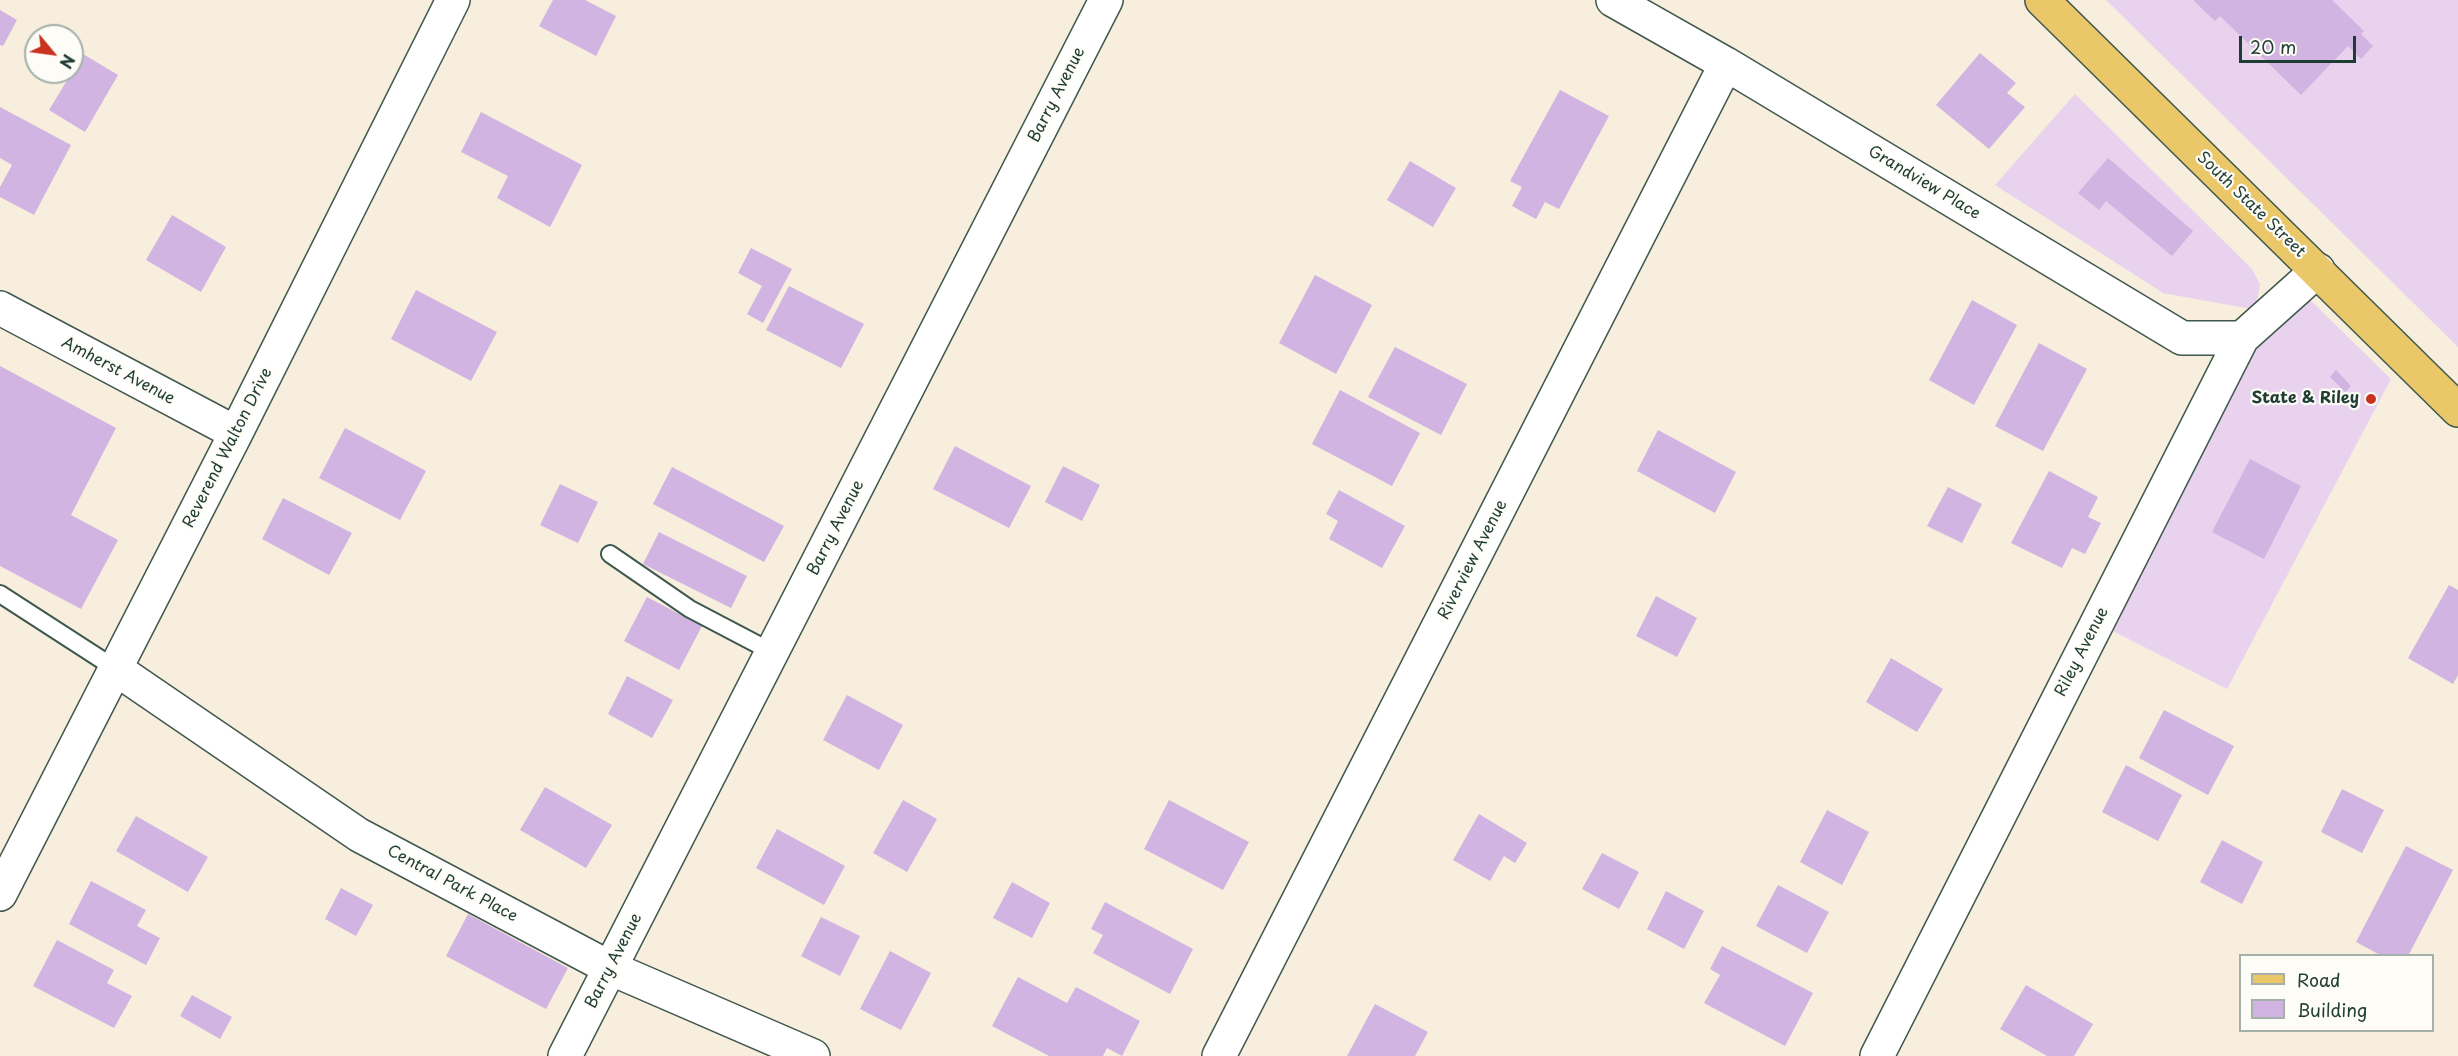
<!DOCTYPE html>
<html>
<head>
<meta charset="utf-8">
<style>
  body { margin:0 }
  #map { position:relative; width:2458px; height:1056px; overflow:hidden; background:#f7eedd; font-family:"Playpen Sans",sans-serif }
  canvas { display:block }
  .legend { position:absolute; left:2239px; top:954px; width:195px; height:78px; box-sizing:border-box; background:#fdfcf7; border:2px solid #a4b0a9; margin:0; padding:8px 10px; list-style:none; font-size:18px; color:#1f3d34 }
  .legend li { display:flex; align-items:center; gap:12px; height:30px }
  .legend b { width:30px; border:2px solid #a4b0a9 }
  .north { position:absolute; left:24px; top:24px; width:60px; height:60px; box-sizing:border-box; background:#fdfcf7; border:2px solid #a4b0a9; border-radius:50%; rotate:119deg; font-size:16px; font-weight:700; line-height:24px; text-align:center; color:#1f3d34 }
  .north::after { content:''; display:block; margin:auto; width:21px; height:27px; background:#c8321e; clip-path:polygon(50% 0,100% 100%,50% 72%,0 100%) }
  .scale { position:absolute; left:2239px; top:36px; width:117px; height:27px; box-sizing:border-box; border:3px solid #1f3d34; border-top:0; padding-left:8px; font-size:18px; line-height:21px; white-space:nowrap; color:#1f3d34; -webkit-text-stroke:4px #fdfcf7; paint-order:stroke }
</style>
</head>
<body>
<div id="map">
<canvas width="2458" height="1056"></canvas>
<ul class="legend">
<li><b style="height:8px;background:#eac769"></b>Road</li>
<li><b style="height:16px;background:#d1b4e1"></b>Building</li>
</ul>
<div class="north">N</div>
<div class="scale">20 m</div>
</div>
<script>
const g = document.querySelector('canvas').getContext('2d');
g.lineJoin = 'round';
function fillPath(path, color) {
  g.fillStyle = color;
  g.fill(path, 'evenodd');
}
function stroke(path, color, width, dash) {
  g.strokeStyle = color;
  g.lineWidth = width;
  g.lineCap = dash ? 'butt' : 'round';
  g.setLineDash(dash || []);
  g.stroke(path);
}
function write(font, color, halo, rows, align = 'center') {
  g.font = font + ' "Playpen Sans",sans-serif';
  g.lineWidth = 4.5;
  g.setLineDash([]);
  g.textBaseline = 'middle';
  g.strokeStyle = halo;
  g.fillStyle = color;
  for (const [text, x, y, turn = 0] of rows) {
    g.save();
    g.translate(x, y);
    g.rotate((+turn || 0) * Math.PI / 180);
    g.textAlign = isNaN(turn) ? turn : align;
    if (halo) g.strokeText(text, 0, 0);
    g.fillText(text, 0, 0);
    g.restore();
  }
}
fillPath(new Path2D(`
  M2106,0H2458V347Z
  M2075,94L2252,269L2260,284L2257,303L2251,309L2163,293L1995,185Z
  M2305,295L2391,379L2227,689L2105,627L2246,347Z`), '#e8d2ee');
fillPath(new Path2D(`
  M553,0H585L616,16L596,56L539,26Z
  M2193,0H2332L2364,31L2361,34L2373,46L2361,59L2348,46L2301,95L2220,16L2215,21Z
  M0,10L17,20L3,46L0,45Z
  M1980,53L2016,83L2007,93L2025,107L1989,149L1936,105Z
  M83,54L118,75L85,132L49,110Z
  M1560,90L1609,116L1559,209L1545,202L1536,219L1512,206L1522,187L1510,181Z
  M0,107L71,145L34,215L0,197V187L12,165L0,158Z
  M481,112L582,165L550,227L497,198L508,176L461,152Z
  M2108,158L2193,231L2172,256L2106,201L2099,210L2078,193Z
  M1410,161L1456,188L1433,227L1387,200Z
  M172,215L226,247L201,292L146,260Z
  M751,248L792,269L763,323L747,314L762,286L738,273Z
  M1315,275L1372,305L1336,374L1279,343Z
  M789,286L864,324L841,368L766,330Z
  M416,290L497,332L471,381L391,339Z
  M1972,300L2017,325L1974,405L1929,380Z
  M2039,343L2087,369L2043,451L1995,426Z
  M1395,347L1467,384L1441,435L1368,397Z
  M0,366L116,428L71,515L118,540L81,609L0,566Z
  M2336,370L2351,386L2345,392L2330,377Z
  M1340,390L1420,433L1392,486L1312,444Z
  M345,428L426,471L400,520L319,478Z
  M1658,430L1736,472L1715,513L1637,471Z
  M955,446L1031,486L1009,528L933,489Z
  M2250,459L2301,486L2264,559L2212,532Z
  M1063,466L1100,485L1082,521L1045,502Z
  M672,467L784,526L764,562L653,504Z
  M2049,471L2098,497L2088,517L2101,523L2085,554L2072,548L2062,568L2011,543Z
  M560,484L598,502L578,543L540,525Z
  M1948,487L1982,504L1962,543L1927,526Z
  M1339,490L1405,526L1382,568L1329,539L1338,521L1326,514Z
  M283,498L352,533L329,575L262,539Z
  M659,532L747,576L731,608L643,564Z
  M2449,585L2458,590V675L2453,684L2408,658Z
  M1656,596L1697,618L1677,657L1636,636Z
  M647,597L702,626L679,670L624,641Z
  M1891,658L1943,689L1917,732L1866,702Z
  M627,676L673,700L652,738L608,714Z
  M847,695L903,725L879,770L823,740Z
  M2164,710L2234,746L2208,795L2139,758Z
  M2126,765L2182,795L2158,841L2102,812Z
  M545,787L612,825L586,868L520,830Z
  M2342,789L2384,810L2362,853L2321,832Z
  M903,800L937,819L907,872L873,853Z
  M1169,800L1249,842L1223,890L1144,849Z
  M1827,810L1869,832L1842,885L1800,862Z
  M1479,814L1527,843L1515,863L1504,856L1490,881L1453,860Z
  M136,816L208,857L188,892L116,851Z
  M777,829L845,866L824,905L756,868Z
  M2222,840L2263,862L2242,904L2200,882Z
  M2406,846L2453,870L2408,956H2382L2356,942Z
  M1602,853L1639,872L1619,909L1582,889Z
  M91,881L146,910L137,926L160,938L146,965L69,924Z
  M1012,882L1050,903L1032,938L993,918Z
  M1778,885L1829,912L1807,953L1756,926Z
  M341,888L373,905L356,936L325,919Z
  M1666,891L1704,911L1684,949L1647,929Z
  M1105,902L1193,949L1170,994L1093,953L1103,935L1091,929Z
  M468,914L568,968L546,1009L446,956Z
  M821,917L860,936L840,976L801,956Z
  M57,940L114,970L107,983L132,996L114,1028L33,986Z
  M1722,946L1813,993L1785,1046L1704,1003L1720,975L1710,969Z
  M890,951L931,973L901,1030L860,1009Z
  M1018,977L1067,1003L1076,987L1140,1021L1122,1056L1107,1048L1103,1056H1049L992,1026Z
  M2026,985L2093,1024L2074,1056H2047L2000,1029Z
  M192,995L232,1017L220,1039L180,1016Z
  M1375,1004L1428,1032L1415,1056H1347Z`), '#d1b4e1');
const service = new Path2D(`
  M610,554L690,609L772,652
  M0,594L116,669`);
const minor = new Path2D(`
  M1613,0L1726,64L2182,338H2242
  M0,308L236,433
  M116,669L359,835L610,968L813,1056
  M0,894L236,433L453,0
  M565,1056L1106,0
  M1219,1056L1726,64
  M1877,1056L2242,338L2318,270`);
const primary = new Path2D(`
  M2042,0L2458,410`);
stroke(service, '#3f584d', 20);
stroke(minor, '#3f584d', 36);
stroke(primary, '#3f584d', 36);
stroke(service, '#fff', 16);
stroke(minor, '#fff', 33);
stroke(primary, '#eac769', 33);
for (const [x, y, r, color] of [
  [2371,399,6,"#c8321e"]
]) {
  const dot = new Path2D();
  dot.arc(x, y, r, 0, 2 * Math.PI);
  g.fillStyle = color;
  g.fill(dot);
  stroke(dot, '#fdfcf7', 2);
}
write('16px', '#1f3d34', '#fdfcf7', [
  ["Barry Avenue",1057,95,-63],
  ["Grandview Place",1924,183,31],
  ["South State Street",2251,205,44],
  ["Amherst Avenue",118,371,28],
  ["Reverend Walton Drive",228,448,-63],
  ["Barry Avenue",836,528,-63],
  ["Riverview Avenue",1473,560,-63],
  ["Riley Avenue",2082,652,-63],
  ["Central Park Place",452,884,28],
  ["Barry Avenue",614,961,-63]
]);
write('bold 16px', '#1f3d34', '#fdfcf7', [
  ["State & Riley",2359,399]
], 'right');
</script>
</body>
</html>
